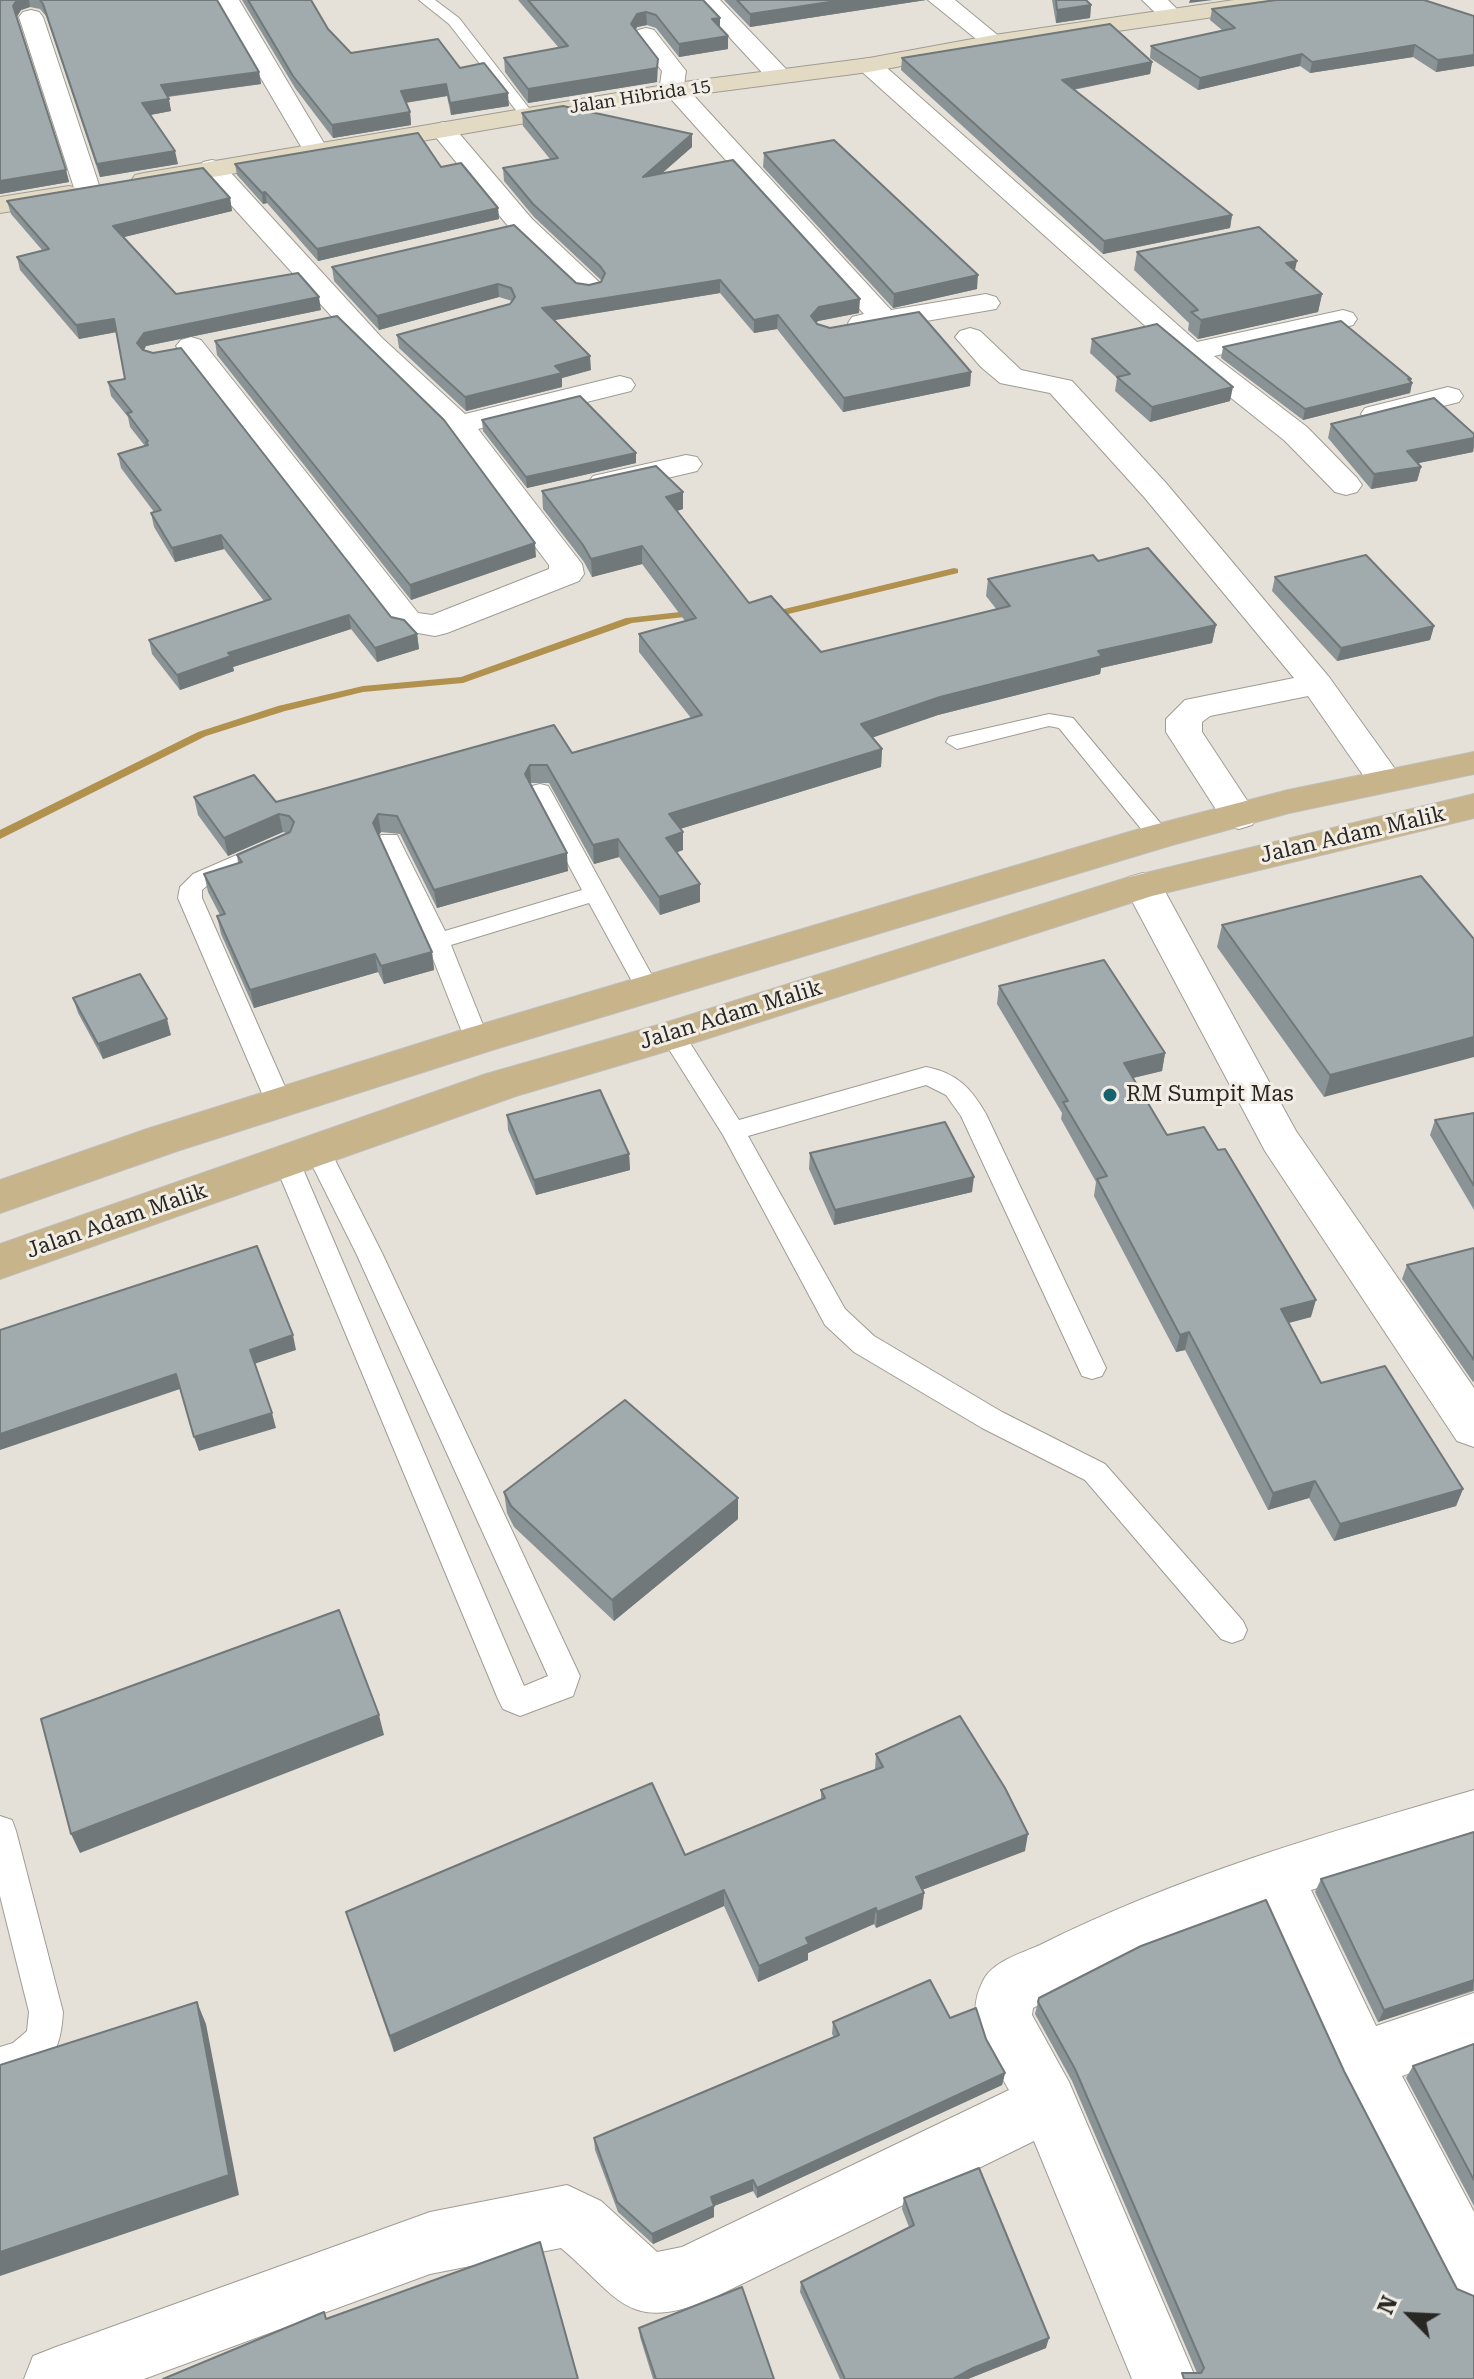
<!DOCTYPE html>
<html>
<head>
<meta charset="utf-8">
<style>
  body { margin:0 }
  #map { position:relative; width:1474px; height:2379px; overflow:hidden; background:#e5e1d9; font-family:"Roboto Serif",serif }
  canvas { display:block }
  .north { position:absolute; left:1370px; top:2275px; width:80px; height:80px; -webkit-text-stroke:6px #f2eee6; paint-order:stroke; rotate:294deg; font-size:22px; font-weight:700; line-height:32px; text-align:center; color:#292724 }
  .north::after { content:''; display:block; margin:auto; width:28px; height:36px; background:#292724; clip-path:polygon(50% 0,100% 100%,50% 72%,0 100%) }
</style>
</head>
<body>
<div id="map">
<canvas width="1474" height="2379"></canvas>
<div class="north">N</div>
</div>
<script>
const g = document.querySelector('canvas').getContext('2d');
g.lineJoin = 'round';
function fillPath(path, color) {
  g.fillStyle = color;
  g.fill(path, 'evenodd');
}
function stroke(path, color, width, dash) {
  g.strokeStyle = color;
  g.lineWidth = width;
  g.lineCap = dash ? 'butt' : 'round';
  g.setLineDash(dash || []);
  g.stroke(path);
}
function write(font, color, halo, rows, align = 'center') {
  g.font = font + ' "Roboto Serif",serif';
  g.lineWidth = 6;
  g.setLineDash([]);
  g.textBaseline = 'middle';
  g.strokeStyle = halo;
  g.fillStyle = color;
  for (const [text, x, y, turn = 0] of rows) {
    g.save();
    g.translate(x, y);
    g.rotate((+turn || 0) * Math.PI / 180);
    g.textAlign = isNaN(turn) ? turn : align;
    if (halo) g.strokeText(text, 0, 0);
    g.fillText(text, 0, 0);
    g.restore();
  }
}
fillPath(new Path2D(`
  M954,568L958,569V573L780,616H767L762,613L767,610H780Z
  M698,610L703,613L702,615L632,623L463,683L363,692L285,711L206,736L0,839V830L198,732L278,706L363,686L461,677L626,618Z`), '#b0914d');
const lane = new Path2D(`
  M419,0H435L459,18L532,112V118H522L449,24Z
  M1049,714L1073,718L1167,831L1170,836L1167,841H1151L1059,728L1049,726L957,749L946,742L949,737Z
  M540,784L548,786L551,791L660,990L656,996L648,998L640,996L589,903L451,945L489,1040L486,1046L477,1049L468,1046L465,1040L426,941L378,840L381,835H397L445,931L582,890L529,791L532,786Z
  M269,841L277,843L280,848L277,853L209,884L202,890V898L293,1105L289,1111L280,1114L271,1111L267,1105L178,898L180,887L193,874Z
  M672,1026L681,1029L739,1120L926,1067C957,1073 971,1088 986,1114L1106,1368L1102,1376L1092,1379L1082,1376L961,1116L946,1095L926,1085L748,1136L845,1309L874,1336L1002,1412L1105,1464L1243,1621L1247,1630L1243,1639L1232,1643L1221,1639L1085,1480L982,1428L854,1352L825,1325L723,1135L660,1035L663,1029Z
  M318,1142L327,1144L382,1253L580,1676L573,1696L520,1716L503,1709L498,1699L274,1162L278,1155L287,1153L296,1155L300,1162L524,1686L548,1676L356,1253L305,1151L309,1144Z
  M0,1816L12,1820L16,1831L63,2012C60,2062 45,2067 0,2083V2047L13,2043L27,2031L29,2012L0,1896Z`);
const street = new Path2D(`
  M215,0H239L328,150L324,155H306Z
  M695,0H720L787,70L790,75L787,80H769Z
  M928,0H955L1006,42L1002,47H986Z
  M1142,0H1168L1183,15L1179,20H1163Z
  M31,10L39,12L43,17L101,191L97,197H79L75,191L19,17L23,12Z
  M646,28L654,30L686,71L684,85L891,310L986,294L996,297L1000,303L996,309L862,332L852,329L848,323L852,317L864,314L670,98L662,96L659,91L662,71L634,35L638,30Z
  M869,58L878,60L1197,342L1343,310L1353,313L1357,319L1353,325L1214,356L1307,427L1357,478L1362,485L1357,492L1346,495L1335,492L1285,441L1181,358L860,70L857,65L860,60Z
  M443,122L452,125L532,219L599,282L603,288L599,294L589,296L579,294L512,231L430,130L434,125Z
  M212,160L221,162L382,338L465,414L620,376L631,379L635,385L631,391L478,429L582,564L584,574L579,581L447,633L435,636L395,629L181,352L176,346L181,340L191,337L201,340L418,613L432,615L549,569V565L448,432L362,350L203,174L199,168L203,162Z
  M970,328L980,331L1021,370L1072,381L1166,483L1329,677L1403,780L1398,788L1385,791L1372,788L1308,696L1210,716L1202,722V732L1258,817L1252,825L1239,829L1226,825L1166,732V719L1185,700L1294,678L1144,497L1050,393L1000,383L981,367L955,337L960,331Z
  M1448,387L1459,390L1463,396L1459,402L1376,423L1365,420L1361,414L1365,408Z
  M686,455L697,457L702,464L697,471L604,493L593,490L588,483L593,476Z
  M1143,873L1157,877L1162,886L1296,1131L1474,1388V1447L1457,1441L1265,1151L1124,886L1129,877Z
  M1474,1790V1840L1311,1890L1376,2026L1474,1993V2051L1402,2076L1474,2212V2307L1452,2298L1341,2081L1261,1906L1136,1956L1033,2008L1032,2015L1069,2082L1196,2379H1132L1034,2141L711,2299C627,2334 619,2297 561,2248L430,2274L144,2379H24L33,2356L56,2347L430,2212L567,2185L601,2201L657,2252L682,2247L1009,2090C989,2053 961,2021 984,1979C994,1961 1022,1953 1040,1945C1178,1876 1326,1833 1474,1790Z`);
const secondary = new Path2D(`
  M1234,0H1294L1290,5L1282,7L994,49L869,72L676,97L144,189L135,187L131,181L135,175L144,173L676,83L869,58L994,35Z
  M69,186L78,188L82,194L78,200L0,213V197Z`);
const primary = new Path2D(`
  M1474,752V774L1289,813L1172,845L492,1050L177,1151L0,1213V1180L147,1129L462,1030L1146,827L1288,790Z
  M1474,794V818L1152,896L687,1045L516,1096L0,1279V1244L486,1074L658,1025L1129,877Z`);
stroke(lane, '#a09c94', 2);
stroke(street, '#a09c94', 2);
stroke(secondary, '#a09c94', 2);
stroke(primary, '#bfbebd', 2);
fillPath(lane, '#fff');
fillPath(street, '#fff');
fillPath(secondary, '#e3dac4');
fillPath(primary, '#c7b48a');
fillPath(new Path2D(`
  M0,0H217L259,72L261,84L168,97L171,111L150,115L178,164L100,177L46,16L40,9L30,7L21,10L17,17L66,170L69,182L0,194Z
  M242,0H311L328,29L351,53L460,68L509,106L451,115L447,96L406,103L410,112L411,125L333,138L295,88Z
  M518,0H703L720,18V27L728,36V49L679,57L656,28L647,25L637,27L636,30L658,59L657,82L528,103L505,72L504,58L559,48Z
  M724,0H926L750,27Z
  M1052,0H1086L1091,5L1090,18L1056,23Z
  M1212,9L1474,16V66L1436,72L1413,57L1310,73L1300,66L1198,90L1150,58L1151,46L1222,30L1210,20Z
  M902,58L1152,62L1150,74L1073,90L1232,215L1230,228L1103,254L901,70Z
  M522,113L692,147L662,173L859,313L818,321L816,323L971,372L970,386L843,412L777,329L754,333L720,293L554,320L591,370L562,378V387L466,411L399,348L397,335L510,304L512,301L499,297L379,330L334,281L332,267L576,283L589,285L601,282V280L534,217L504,181L503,168L550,159L523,126Z
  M764,153L977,289L893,308L763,167Z
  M235,164L498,208L499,219L318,261L267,203L263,204L237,175Z
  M230,198L232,211L124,237L176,294L321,310L146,346L144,350L391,617L417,634L419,649L377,662L351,629L233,667L234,671L180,690L152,654L149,640L264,601L224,549L175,562L154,527L151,513L154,512L121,468L118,454L145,446L130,427L128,417L111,396L108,382L125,379L116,332L79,339L20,270L17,257L42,250L11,214L7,201Z
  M1137,252L1295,270L1322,294L1318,312L1198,339L1188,330L1189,323L1134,270Z
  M1092,339L1230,401L1150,422L1115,391L1117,378L1090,353Z
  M215,341L536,557L411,600L217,355Z
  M1223,347L1411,379L1410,382L1412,383L1410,393L1303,420L1221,358Z
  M482,420L636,453V463L527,488L483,431Z
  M1331,424L1474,434V448L1473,452L1418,463L1421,467L1417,481L1371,489L1328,438Z
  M542,491L683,492V509L677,511L749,603L821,652L997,610L986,596L988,579L1098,561L1216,625L1212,643L1101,668L1100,674L938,715L872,737L882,749L881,767L680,829L683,832V850L677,852L700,902L660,915L619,857L594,864L549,783H531L530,785L568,871L437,908L400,834L381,832L378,836L432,952L434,970L384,984L378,972L254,1008L221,934L217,916L220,915L208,892L204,874L238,863L237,855L287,833L283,832L228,856L198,815L194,797L276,802L572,753L691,718L639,652V634L685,621L642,564L592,577L584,562L543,509Z
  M1275,577L1434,626L1430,640L1337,661L1272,591Z
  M1222,925L1474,939L1324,1097L1217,947Z
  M999,986L1165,1053L1162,1071L1133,1078L1167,1135L1311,1317L1289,1323L1321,1383L1463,1489L1456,1506L1334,1541L1309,1498L1268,1510L1185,1350L1176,1352L1094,1196L1096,1182L1061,1119L1062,1113L997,1004Z
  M73,998L171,1035L103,1059L78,1013Z
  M1474,1113V1210L1430,1135L1435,1120Z
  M507,1115L629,1154L630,1170L536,1195L508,1130Z
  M810,1153L972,1192L834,1225L809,1169Z
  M1474,1248V1381L1473,1382L1402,1279L1407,1265Z
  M504,1492L738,1519L614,1621L514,1527L507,1513Z
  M876,1754L1025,1851L922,1890L924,1893L922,1909L876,1928L874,1924L808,1953V1960L758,1982L724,1906L394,2052L346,1912L685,1855L821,1800V1790L875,1770Z
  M1474,1832V1991L1378,2022L1315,1892L1321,1879Z
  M1039,1998L1344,2071L1457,2289L1474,2379L1197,2373L1072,2081L1035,2014Z
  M950,2018L986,2039L1005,2073L1002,2085L757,2198L753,2191L714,2206V2217L653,2244L618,2212L595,2150L594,2138L834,2037L832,2034L833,2022Z
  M1474,2044V2206L1406,2078L1413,2066Z
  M904,2198L1046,2348L968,2379H840L800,2292L801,2282L909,2227L902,2209Z
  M639,2328L774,2379H653L640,2337Z`), '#8a9395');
fillPath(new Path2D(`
  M17,0H29L30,7L21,10L16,18L13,6Z
  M843,0H926L750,27V14Z
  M1190,0H1213L1189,3Z
  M1091,5L1090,18L1056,23L1057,10Z
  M646,12L647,25L637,27L632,37L631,24L637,14Z
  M720,18V31L712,19Z
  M728,36V49L679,57V44Z
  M1415,45L1413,57L1310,73L1312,62Z
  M1302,54L1300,66L1198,90L1200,78Z
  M1474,55V66L1436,72L1438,60Z
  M658,59L657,82L528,103V89Z
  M1152,62L1150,74L1060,92L1062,80Z
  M259,72L261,84L163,97L161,85Z
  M446,84L447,96L402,103L401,91Z
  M508,93L509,106L451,115L450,103Z
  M169,99L171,111L145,116L142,103Z
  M410,112L411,125L333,138L332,125Z
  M692,134V147L643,190V177Z
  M175,151L178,164L100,177L97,164Z
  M66,170L69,182L0,194V181Z
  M265,192L267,203L263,204L262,193Z
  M230,198L232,211L116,239L113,226Z
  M498,208L499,219L318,261L317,249Z
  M1232,215L1230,228L1103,254L1104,241Z
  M1297,261L1293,279L1286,263Z
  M978,275L977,289L893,308L894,294Z
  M720,280V293L543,322L542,308Z
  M498,284L499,297L379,330L377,316Z
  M1322,294L1318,312L1198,339L1201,320Z
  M319,297L321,310L146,346L140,357L137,343L144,333Z
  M860,299L859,313L818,321L811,330V316L819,307Z
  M778,315L777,329L754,333V320Z
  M114,319L117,332L79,339L76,325Z
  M590,356L591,370L562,378V387L466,411L465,397L555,366Z
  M971,372L970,386L843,412L844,398Z
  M1411,379L1410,383H1412L1410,393L1303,420L1305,409Z
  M1233,387L1230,401L1150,422L1152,407Z
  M1474,438L1473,452L1404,466L1407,451Z
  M636,453V463L527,488L526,477Z
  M1421,467L1417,481L1371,489L1374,474Z
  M683,492V509L667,514L666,497Z
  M221,535L224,549L175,562L172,548Z
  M535,543L536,557L411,600L410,585Z
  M642,546V564L592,577L591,559Z
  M349,615L351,629L233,667L234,671L180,690L177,675L228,653Z
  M1216,625L1212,643L1101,668L1100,674L938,715L860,742L861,724L940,697L1098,651Z
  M1434,626L1430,640L1337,661L1341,648Z
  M417,634L419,649L377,662L375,648Z
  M882,749L881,767L670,832L669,814Z
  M530,765L531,783L526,792L525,774Z
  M279,814L283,832L228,856L224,838Z
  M378,814L381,832L375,841L373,823Z
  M683,832V850L667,856L666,838Z
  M618,839L619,857L594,864L593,845Z
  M567,853L568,871L437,908L434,890Z
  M700,884V902L660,915L659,897Z
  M432,952L434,970L384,984L381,966Z
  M375,954L378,972L254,1008L250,990Z
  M167,1019L171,1035L103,1059L98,1044Z
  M1474,1037V1057L1324,1097L1330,1075Z
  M1165,1053L1162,1071L1120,1081L1124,1063Z
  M629,1154L630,1170L536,1195L534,1180Z
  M974,1177L972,1192L834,1225L835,1210Z
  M1316,1300L1311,1317L1276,1326L1281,1309Z
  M1189,1332L1185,1350L1176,1352L1180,1335Z
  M293,1335L296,1350L254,1364L250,1350Z
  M176,1374L180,1389L0,1450V1434Z
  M272,1413L276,1428L199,1451L194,1437Z
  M1315,1481L1309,1498L1268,1510L1273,1493Z
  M1463,1489L1456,1506L1334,1541L1340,1524Z
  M738,1498V1519L614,1621L612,1600Z
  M379,1715L384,1735L80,1853L71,1834Z
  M1028,1834L1025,1851L914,1893L916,1877Z
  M724,1890V1906L394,2052L390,2036Z
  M924,1893L922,1909L876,1928L877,1912Z
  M876,1908L874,1924L808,1953V1960L758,1982L759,1966L806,1938Z
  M1474,1980L1473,1990L1378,2022L1384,2010Z
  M197,2002L206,2024L239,2195L0,2276V2252Z
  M1005,2073L1002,2085L757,2198V2188Z
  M753,2180V2191L714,2206V2217L653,2244L652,2234L711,2197Z
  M1049,2338L1046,2348L968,2379H953L973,2368Z`), '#717879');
const building = new Path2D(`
  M0,0H17L13,6L66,170L0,181Z
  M40,0H217L259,72L161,85L169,99L142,103L175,151L97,164L43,4Z
  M248,0H311L328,29L351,53L438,39L460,68L484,63L508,93L450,103L446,84L401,91L410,112L332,125L293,76Z
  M528,0H703L720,18L712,19L728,36L679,44L656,15L646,12L637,14L631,24L658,59L657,68L528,89L504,58L568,46Z
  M737,0H843L750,14Z
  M1056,0H1086L1091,5L1057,10Z
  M1276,0H1424L1474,16V55L1438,60L1415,45L1312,62L1302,54L1200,78L1151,46L1235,28L1212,9Z
  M1110,24L1152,62L1062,80L1232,215L1104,241L902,58Z
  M563,106L692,134L643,177L733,160L860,299L819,307L811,316L817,324L830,328L919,312L971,372L844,398L778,315L754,320L720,280L542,308L590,356L555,366L562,373L465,397L397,335L510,304L515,297L511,288L498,284L377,316L332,267L514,225L576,283L589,285L601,282L605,273L600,266L533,204L503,168L558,158L522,113Z
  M418,133L441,167L461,163L498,208L317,249L265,192L262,193L235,164Z
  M834,140L978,275L894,294L764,153Z
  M203,168L230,198L113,226L176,294L298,273L319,297L144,333L137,343L143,350L153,353L181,348L391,617L404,620L417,634L375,648L349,615L228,653L231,656L177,675L149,640L271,599L221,535L172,548L151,513L161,510L118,454L148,445L146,442L148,441L127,413L132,412L108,382L125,379L114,319L76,325L17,257L49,249L7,201Z
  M1259,227L1297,261L1286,263L1322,294L1201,320L1191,312L1198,310L1137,252Z
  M337,316L444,420L535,543L410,585L215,341Z
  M1341,321L1411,379H1408L1412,383L1305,409L1223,347Z
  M1157,324L1233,387L1152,407L1117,377L1130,374L1092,339Z
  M580,396L636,453L526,477L482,420Z
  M1434,398L1474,434V438L1407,451L1421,467L1374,474L1331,424Z
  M656,466L683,492L666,497L749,603L771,596L821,652L1010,606L988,579L1093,555L1098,561L1148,548L1216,625L1098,651L1102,656L940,697L861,724L882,749L669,814L683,832L666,838L700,884L659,897L618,839L593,845L547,765H530L525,774L567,853L434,890L397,816L378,814L373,823L432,952L381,966L375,954L250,990L217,916L225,914L204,874L242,862L237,855L290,832L294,822L289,816L279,814L224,838L194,797L254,775L276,802L554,725L572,753L702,715L639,634L696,618L642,546L591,559L583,545L542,491Z
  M1366,555L1434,626L1341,648L1275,577Z
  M1421,876L1474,939V1037L1330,1075L1222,925Z
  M1104,960L1165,1053L1124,1063L1167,1135L1204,1127L1218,1150L1225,1149L1316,1300L1281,1309L1321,1383L1385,1366L1463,1489L1340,1524L1315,1481L1273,1493L1189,1332L1180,1335L1097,1179L1107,1176L1063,1102L1068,1101L999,986Z
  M140,974L167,1019L98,1044L73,998Z
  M600,1090L629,1154L534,1180L507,1115Z
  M1474,1113V1186L1435,1120Z
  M945,1122L974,1177L835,1210L810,1153Z
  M257,1246L293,1335L250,1350L272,1413L194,1437L176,1374L0,1434V1330Z
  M1474,1248V1360L1407,1265Z
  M625,1400L738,1498L612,1600L511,1506L504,1492Z
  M339,1610L379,1715L71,1834L41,1719Z
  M960,1716L1005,1788L1028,1834L916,1877L924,1893L877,1912L876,1908L806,1938L809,1944L759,1966L724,1890L390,2036L346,1912L652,1783L685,1855L825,1798L821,1790L883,1767L876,1754Z
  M1474,1832V1980L1384,2010L1321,1879Z
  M1266,1900L1344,2071L1457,2289L1474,2296V2379H1184L1182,2373H1201L1204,2368L1075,2069L1038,2002L1039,1998L1141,1946Z
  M930,1980L950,2018L976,2008L986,2039L1005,2073L757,2188L753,2180L711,2197L714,2206L652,2234L617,2202L594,2138L839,2035L833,2022Z
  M197,2002L229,2175L0,2252V2065Z
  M1474,2044V2180L1413,2066Z
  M979,2168L1049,2338L973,2368L953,2379H845L801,2282L914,2225L904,2198Z
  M540,2242L578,2379H163L324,2312L326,2319Z
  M742,2287L774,2379H656L639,2328Z`);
fillPath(building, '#a1abad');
stroke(building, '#717879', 2);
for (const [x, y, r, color] of [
  [1110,1095,8,"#16626d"]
]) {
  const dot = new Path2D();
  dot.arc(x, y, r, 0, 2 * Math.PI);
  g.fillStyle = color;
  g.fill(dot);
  stroke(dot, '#f2eee6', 3);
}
write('18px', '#292724', '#f2eee6', [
  ["Jalan Hibrida 15",640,97,-9]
]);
write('22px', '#292724', '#f2eee6', [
  ["Jalan Adam Malik",1353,835,-13],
  ["Jalan Adam Malik",731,1015,-17],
  ["Jalan Adam Malik",117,1221,-19]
]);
write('22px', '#292724', '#f2eee6', [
  ["RM Sumpit Mas",1126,1095]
], 'left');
</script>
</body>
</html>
